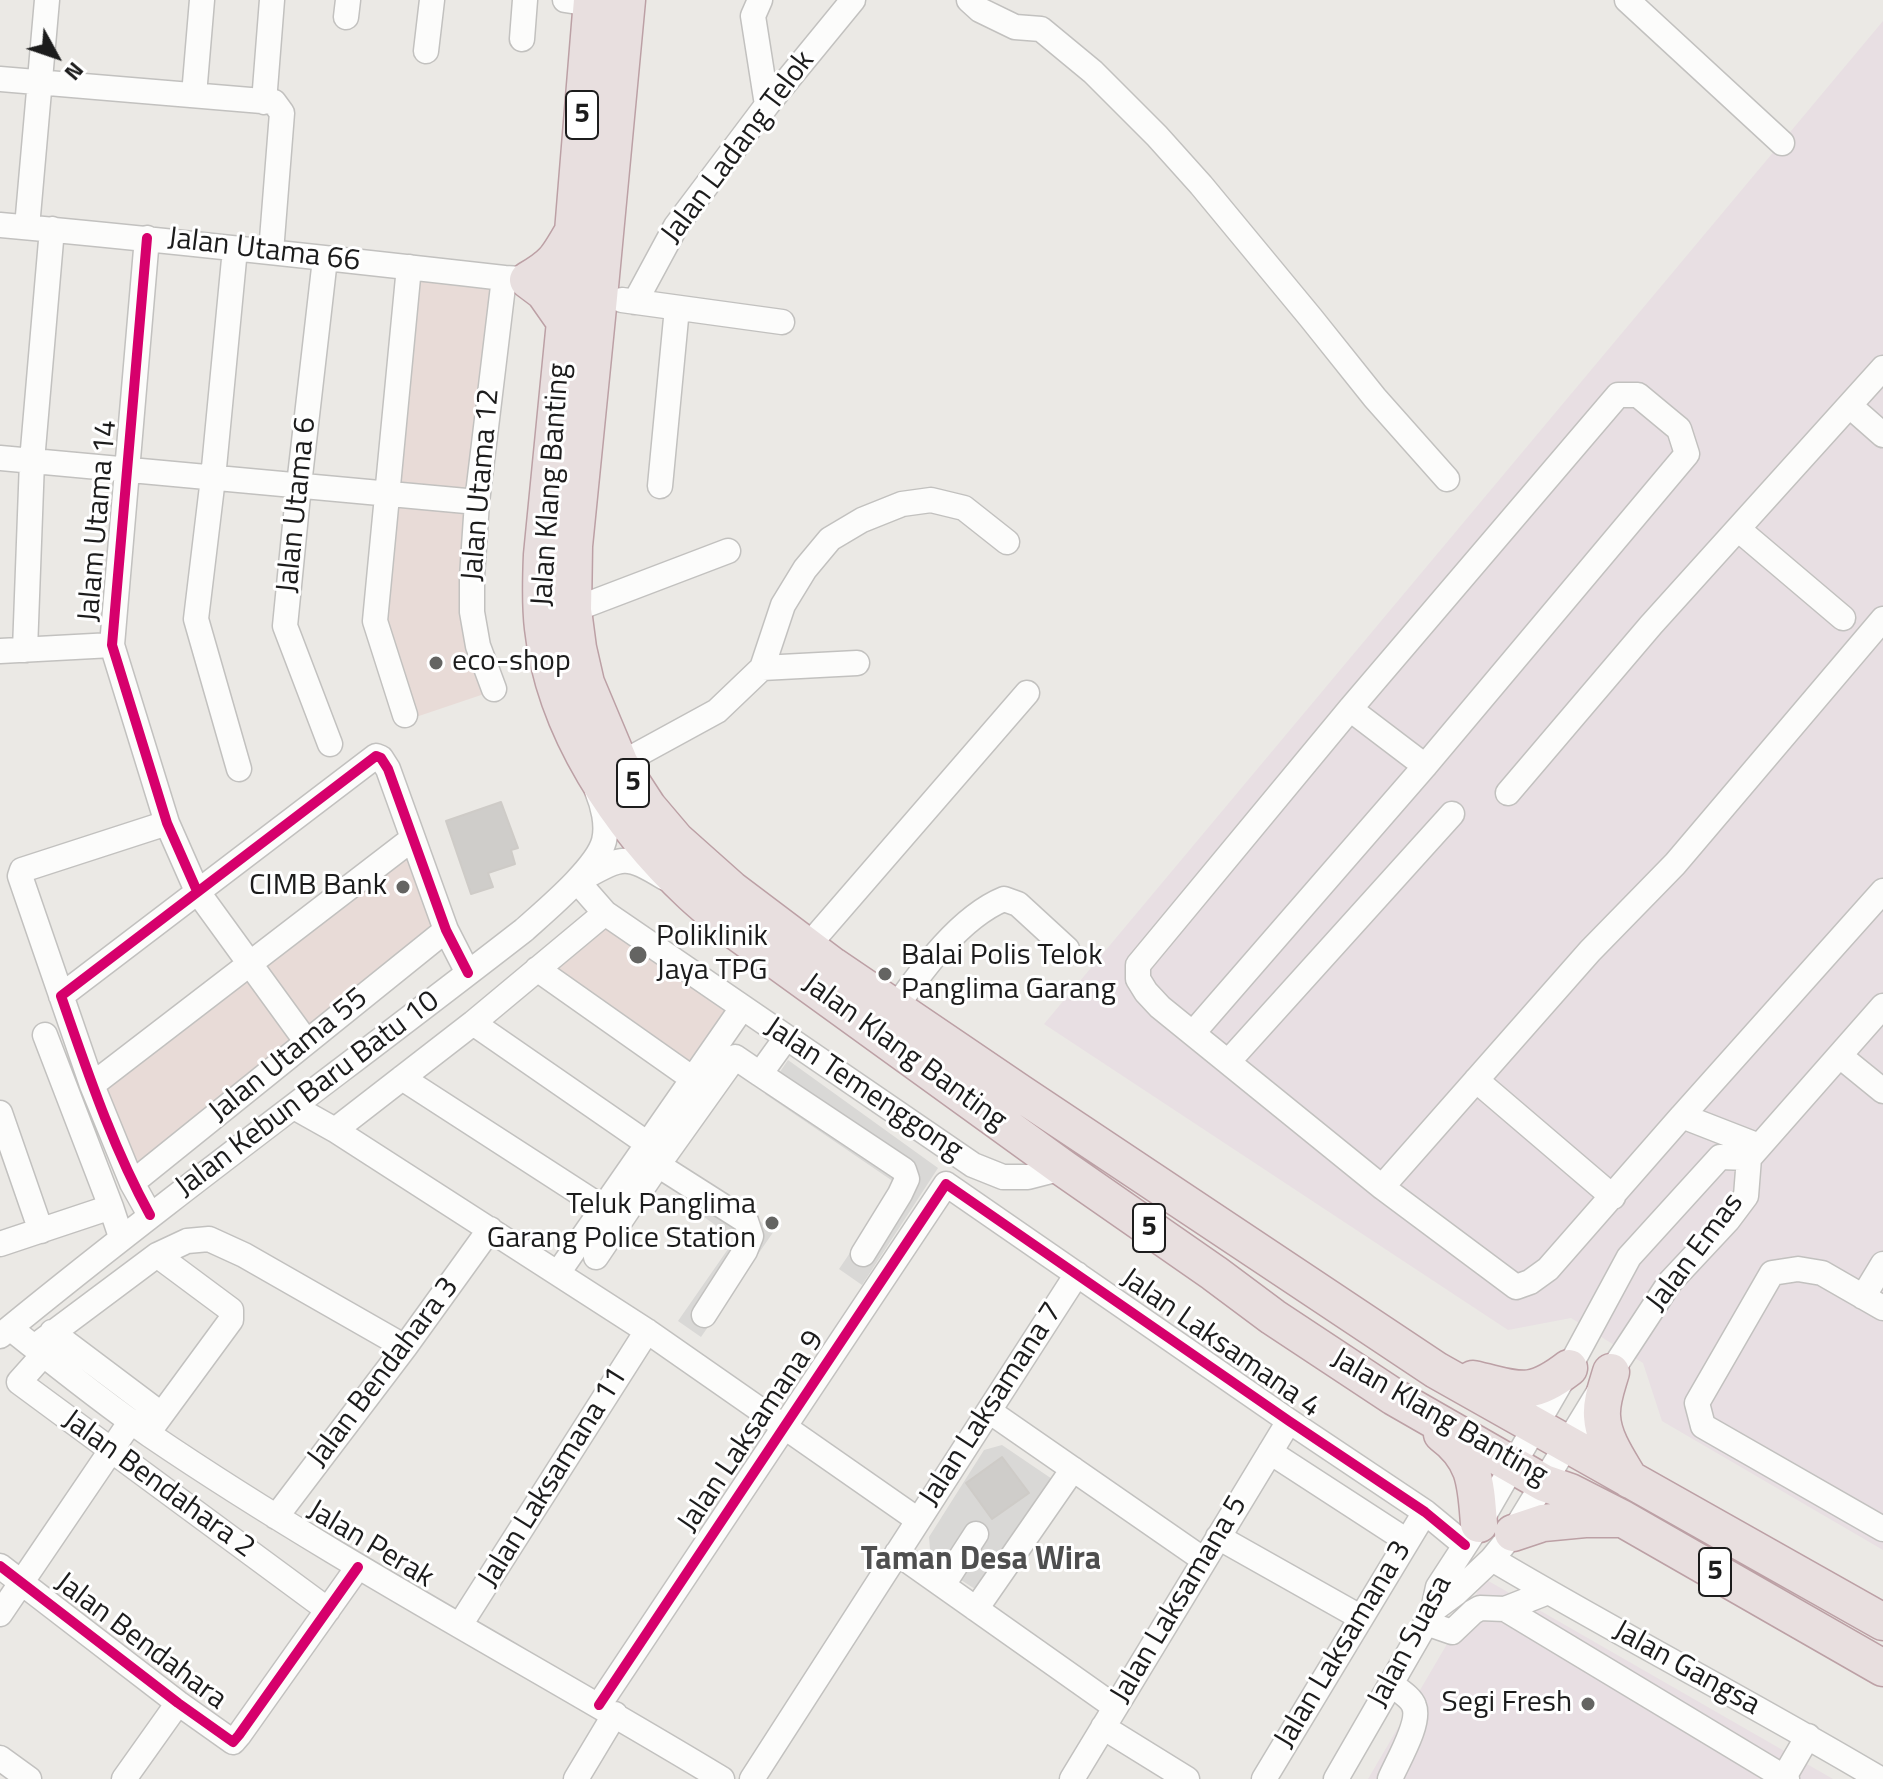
<!DOCTYPE html>
<html>
<head>
<meta charset="utf-8">
<style>
  body { margin:0 }
  #map { position:relative; width:1883px; height:1779px; overflow:hidden; background:#ebe9e5; font-family:"Titillium Web",sans-serif }
  canvas { display:block }
  .north { position:absolute; left:16px; top:16px; width:80px; height:80px; -webkit-text-stroke:6px #fff; paint-order:stroke; rotate:130deg; font-size:22px; font-weight:700; line-height:32px; text-align:center; color:#1c1c1c }
  .north::after { content:''; display:block; margin:auto; width:28px; height:36px; background:#1c1c1c; clip-path:polygon(50% 0,100% 100%,50% 72%,0 100%) }
</style>
</head>
<body>
<div id="map">
<canvas width="1883" height="1779"></canvas>
<div class="north">N</div>
</div>
<script>
const g = document.querySelector('canvas').getContext('2d');
g.lineJoin = 'round';
function fillPath(path, color) {
  g.fillStyle = color;
  g.fill(path, 'evenodd');
}
function stroke(path, color, width, dash) {
  g.strokeStyle = color;
  g.lineWidth = width;
  g.lineCap = dash ? 'butt' : 'round';
  g.setLineDash(dash || []);
  g.stroke(path);
}
function write(font, color, halo, rows, align = 'center') {
  g.font = font + ' "Titillium Web",sans-serif';
  g.lineWidth = 6;
  g.setLineDash([]);
  g.textBaseline = 'middle';
  g.strokeStyle = halo;
  g.fillStyle = color;
  for (const [text, x, y, turn = 0] of rows) {
    g.save();
    g.translate(x, y);
    g.rotate((+turn || 0) * Math.PI / 180);
    g.textAlign = isNaN(turn) ? turn : align;
    if (halo) g.strokeText(text, 0, 0);
    g.fillText(text, 0, 0);
    g.restore();
  }
}
fillPath(new Path2D(`
  M413,273L499,285L471,509L490,692L410,719L380,621Z
  M406,849L438,929L138,1174L100,1086Z
  M604,918L735,1010L692,1072L545,970Z`), '#e8dbd7');
fillPath(new Path2D(`
  M1883,21V1550L1662,1421L1643,1363L1571,1318L1508,1330L1044,1024Z
  M1485,1579L1833,1779H1368Z`), '#e8dfe3');
fillPath(new Path2D(`
  M788,1060L938,1168L862,1285L839,1269L897,1184L765,1094Z
  M696,1177L774,1231L701,1337L678,1321L735,1239L680,1200Z
  M1002,1445L1058,1483L983,1594L931,1561L929,1537L984,1450Z`), '#d9d8d6');
const building = new Path2D(`
  M501,802L518,848L511,850L515,864L488,873L493,887L471,894L446,821Z
  M1002,1457L1029,1493L992,1519L966,1483Z`);
fillPath(building, '#cfcdca');
stroke(building, '#cecbc7', 2);
const minor = new Path2D(`
  M565,0L591,4
  M760,0L753,16L767,105
  M969,0L980,10L1015,27L1041,29L1093,72L1157,136L1201,185L1311,318L1375,398L1447,479
  M1627,0L1782,143
  M346,17L348,0
  M522,39L525,0
  M426,51L432,0
  M0,79L274,102L282,113L271,252
  M194,95L202,0
  M264,102L272,0
  M0,225C168,240 336,259 504,278L542,280
  M27,227L47,0
  M147,238L112,645L167,823L197,891L306,1041
  M235,249L213,478L196,619L239,769
  M325,259L299,485L285,626L330,744
  M622,300L782,322
  M635,302L676,226L767,105L853,0
  M1850,406L1883,435
  M0,458L477,502
  M660,486L677,308
  M1738,529L1843,618
  M573,610L728,551
  M25,650L32,461L52,229
  M0,651L112,645
  M762,668L783,605L805,569L830,539L862,520L902,504L931,500L964,508L1007,542
  M494,689L478,646L472,612V577L477,502L504,278
  M1350,709L1425,766
  M405,715L375,621L409,267
  M620,764L717,711L762,668L857,663
  M1508,793L1651,625L1883,368
  M583,878C623,856 626,854 665,878
  M577,881L605,913L973,1165L1003,1177H1028L1063,1168
  M807,947L1027,693
  M537,969L693,1079
  M61,996L376,756L381,758L388,769L446,930L468,973
  M895,1008C922,970 960,917 1004,899L1018,904L1067,949
  M473,1023L648,1144
  M1193,1033L1425,766L1687,454L1679,429L1638,395H1618L1350,709L1138,965V979L1146,992L1160,1007L1382,1187L1516,1287L1530,1282L1548,1269L1682,1116L1759,1146
  M45,1035L111,1207L121,1237
  M1840,1056L1883,1091
  M1228,1062L1452,814
  M760,1074L904,1170L907,1179L900,1194L863,1254
  M402,1078L603,1208
  M1476,1080L1613,1197
  M92,1085L412,839
  M294,1107L335,1130L647,1331L918,1520
  M0,1113L41,1231
  M1682,1116L1883,891
  M335,1130L473,1023L605,913
  M1750,1157L1883,1006
  M658,1165L746,1221L751,1236L745,1251L704,1315
  M132,1183L446,930
  M1382,1187L1590,951L1675,864L1883,619
  M150,1215L132,1183L92,1085L20,876L22,870L167,823
  M0,1244L111,1207
  M596,1257L658,1165L735,1057L760,1074L786,1038
  M558,1273L742,1008
  M1863,1297L1883,1264
  M1883,1308L1822,1273L1798,1269L1772,1273L1697,1403L1703,1426L1883,1529
  M10,1328C55,1364 102,1402 150,1435C334,1560 532,1664 722,1779
  M52,1332L161,1414
  M0,1336C171,1196 349,1066 524,930C545,911 597,868 604,841C608,825 603,805 597,791
  M34,1347L157,1255L187,1241L209,1239L244,1255L405,1347
  M44,1354L19,1382L328,1610
  M989,1411L1204,1560
  M148,1433L231,1320V1310L157,1255
  M1270,1452L1407,1541
  M276,1517L405,1347L490,1229
  M1218,1537L1360,1617
  M897,1553L1115,1707
  M1492,1559C1620,1635 1752,1703 1880,1779
  M0,1566L178,1703L233,1742L239,1735L358,1567
  M943,1585L976,1534
  M976,1609L1073,1469
  M1505,1609L1787,1779
  M1433,1610L1456,1593L1492,1559L1513,1533L1611,1372L1670,1282L1728,1220L1746,1196L1749,1158
  M0,1614L131,1421
  M1426,1623L1452,1632L1473,1612L1480,1608L1505,1609L1548,1592
  M460,1625L647,1331
  M599,1705L946,1184L1289,1421L1425,1512L1465,1545
  M1103,1727L1187,1779
  M0,1758L29,1779
  M124,1779L178,1703
  M576,1779L615,1714
  M752,1779L1077,1274
  M1072,1779L1289,1421
  M1264,1779L1425,1512
  M1336,1779L1426,1623L1433,1610L1438,1587L1479,1524L1569,1368L1629,1257L1720,1157L1749,1158
  M1390,1779C1397,1762 1421,1723 1414,1706C1411,1697 1398,1690 1391,1684
  M1783,1779L1808,1736`);
const highway = new Path2D(`
  M592,0L569,281L542,555C541,579 540,604 543,628C554,729 619,826 692,894C706,907 720,918 734,930L1063,1168L1214,1273L1273,1317L1394,1397L1544,1483L1570,1492L1623,1519L1883,1668
  M627,0L599,297L574,546L573,610L578,648L586,683L620,764L648,807L676,840L731,889L833,966L1020,1093L1436,1370L1883,1622
  M565,322L544,292L528,280C554,265 557,259 572,233
  M1611,1372C1607,1386 1601,1401 1602,1416C1603,1439 1619,1461 1630,1480
  M1473,1379C1518,1389 1529,1399 1569,1368
  M1442,1434C1476,1459 1476,1485 1479,1524
  M1513,1533L1543,1523L1585,1519H1617`);
stroke(minor, '#c2c1bf', 27);
stroke(highway, '#bca0a5', 39);
stroke(minor, '#fcfcfb', 24);
stroke(highway, '#e8dfdf', 36);
stroke(new Path2D(`
  M147,238L112,645L167,823L197,891
  M150,1215C112,1146 87,1070 61,996L376,756L381,758L388,769L446,930L468,973
  M0,1566L178,1703L233,1742L239,1735L358,1567
  M599,1705L946,1184L1289,1421L1425,1512L1465,1545`), '#d6006c', 10);
for (const [x, y, r, color] of [
  [436,663,8,"#646462"],
  [403,887,8,"#646462"],
  [638,955,10,"#646462"],
  [885,974,8,"#646462"],
  [772,1223,8,"#646462"],
  [1588,1704,8,"#646462"]
]) {
  const dot = new Path2D();
  dot.arc(x, y, r, 0, 2 * Math.PI);
  g.fillStyle = color;
  g.fill(dot);
  stroke(dot, '#fff', 3);
}
for (const [x, y, w] of [
  [582,115,32],
  [633,783,32],
  [1149,1228,32],
  [1715,1572,32]
]) {
  const box = new Path2D();
  box.roundRect(x - w / 2, y - 24, w, 48, 6);
  g.fillStyle = '#fff';
  g.fill(box);
  stroke(box, '#1c1c1c', 2);
}
write('bold 28px', '#1c1c1c', null, [
  ["5",582,115],
  ["5",633,783],
  ["5",1149,1228],
  ["5",1715,1572]
]);
write('30px', '#1c1c1c', '#fff', [
  ["Jalan Ladang Telok",739,148,-53],
  ["Jalan Utama 66",264,251,7],
  ["Jalan Utama 12",482,485,-85],
  ["Jalan Klang Banting",552,485,-86],
  ["Jalan Utama 6",298,505,-84],
  ["Jalam Utama 14",99,521,-85],
  ["Jalan Klang Banting",904,1053,36],
  ["Jalan Utama 55",289,1056,-39],
  ["Jalan Temenggong",863,1090,34],
  ["Jalan Kebun Baru Batu 10",308,1095,-37],
  ["Jalan Emas",1696,1253,-53],
  ["Jalan Laksamana 4",1220,1344,35],
  ["Jalan Bendahara 3",384,1373,-53],
  ["Jalan Laksamana 7",992,1405,-57],
  ["Jalan Klang Banting",1439,1418,30],
  ["Jalan Laksamana 9",752,1432,-56],
  ["Jalan Laksamana 11",554,1478,-58],
  ["Jalan Bendahara 2",158,1485,36],
  ["Jalan Perak",370,1545,31],
  ["Jalan Laksamana 5",1180,1600,-59],
  ["Jalan Bendahara",140,1642,37],
  ["Jalan Suasa",1411,1642,-62],
  ["Jalan Laksamana 3",1344,1645,-59],
  ["Jalan Gangsa",1686,1669,29]
]);
write('30px', '#1c1c1c', '#fff', [
  ["eco-shop",452,663],
  ["CIMB Bank",387,887,"right"],
  ["Poliklinik",656,938],
  ["Jaya TPG",656,972],
  ["Balai Polis Telok",901,957],
  ["Panglima Garang",901,991],
  ["Teluk Panglima",756,1206,"right"],
  ["Garang Police Station",756,1240,"right"],
  ["Segi Fresh",1572,1704,"right"]
], 'left');
write('bold 32px', '#4f4f4f', '#fff', [
  ["Taman Desa Wira",981,1561]
]);
</script>
</body>
</html>
